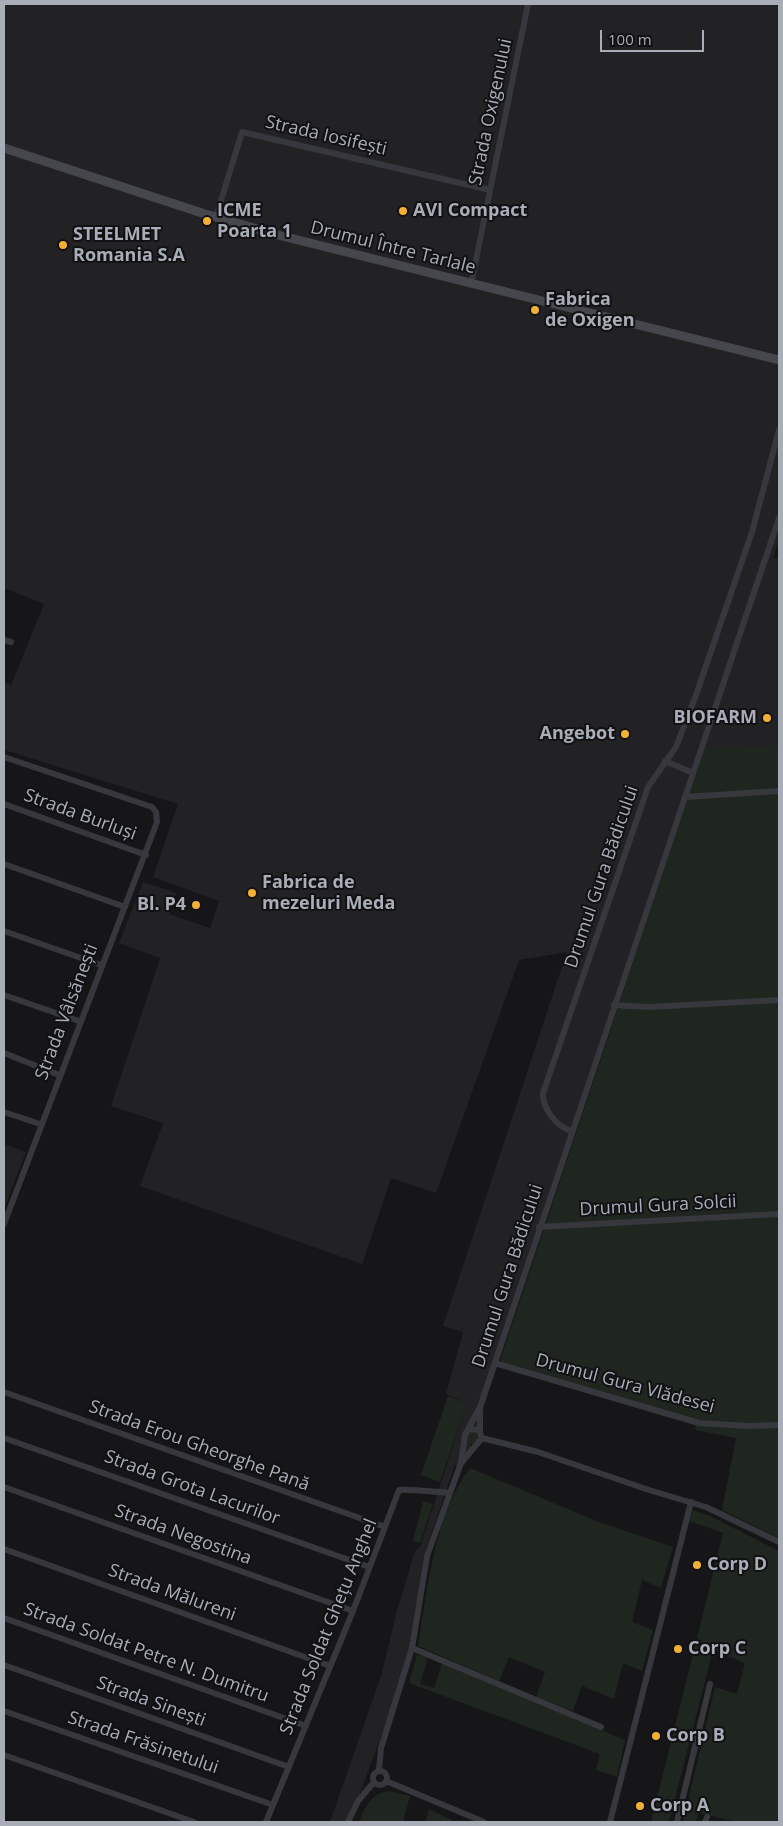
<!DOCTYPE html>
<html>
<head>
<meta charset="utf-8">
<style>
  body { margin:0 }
  #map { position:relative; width:783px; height:1826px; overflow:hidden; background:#161618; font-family:"Open Sans",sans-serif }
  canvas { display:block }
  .frame { position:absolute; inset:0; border:5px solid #a8adb8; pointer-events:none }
  .scale { position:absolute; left:600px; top:30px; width:104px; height:22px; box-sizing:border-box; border:2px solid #a8adb8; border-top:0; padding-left:6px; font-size:15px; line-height:18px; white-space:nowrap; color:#a8adb8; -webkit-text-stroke:4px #111113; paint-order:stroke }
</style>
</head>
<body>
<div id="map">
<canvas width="783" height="1826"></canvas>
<div class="frame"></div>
<div class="scale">100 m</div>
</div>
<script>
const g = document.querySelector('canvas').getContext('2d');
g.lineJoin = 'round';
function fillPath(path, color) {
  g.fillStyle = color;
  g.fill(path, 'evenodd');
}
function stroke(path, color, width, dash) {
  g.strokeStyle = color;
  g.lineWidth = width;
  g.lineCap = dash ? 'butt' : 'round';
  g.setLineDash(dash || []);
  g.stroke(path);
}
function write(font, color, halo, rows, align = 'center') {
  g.font = font + ' "Open Sans",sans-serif';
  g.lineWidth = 4;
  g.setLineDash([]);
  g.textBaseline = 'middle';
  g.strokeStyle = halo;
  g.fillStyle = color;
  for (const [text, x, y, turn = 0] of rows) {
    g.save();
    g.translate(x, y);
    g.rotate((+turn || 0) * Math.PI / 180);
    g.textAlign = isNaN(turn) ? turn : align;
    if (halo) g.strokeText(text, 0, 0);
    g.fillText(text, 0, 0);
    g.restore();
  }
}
fillPath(new Path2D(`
  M4,4H779V539L773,558L779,559V746L704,748L464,1466L455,1465L423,1558L411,1645L400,1686L349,1822H330L382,1673L396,1614L415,1551L420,1547L467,1403L446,1394L463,1332L443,1326L567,952L519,960L436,1193L391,1178L362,1264L140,1186L163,1123L111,1106L160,958L119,943L143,882L176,893L169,914L210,928L219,901L153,877L178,804L4,750V682L11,685L44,604L4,588Z
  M4,1144L26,1152L4,1209Z`), '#222225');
fillPath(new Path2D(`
  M779,746V1538L722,1510L736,1438L695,1430L696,1425L649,1412L651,1407L500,1361L705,747Z
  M448,1396L467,1403L440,1482L421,1475Z
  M467,1431L482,1433L474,1445L466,1440Z
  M470,1468L599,1522L673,1547L661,1588L642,1580L632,1622L653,1630L642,1671L623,1663L614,1699L582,1686L573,1711L536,1697L545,1672L509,1657L499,1681L418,1646C427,1591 435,1513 470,1468Z
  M423,1501L433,1504L420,1543L413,1541Z
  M693,1510L710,1516L779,1551V1822H737L699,1813L696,1822H683L715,1687L737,1694L745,1663L713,1650L669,1822H651L723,1533L689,1521Z
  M417,1655L428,1657L420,1684L434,1688L442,1663L625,1740L617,1777L596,1770L600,1754L409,1683Z
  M390,1791L410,1796L403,1822H359C365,1807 371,1793 390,1791Z
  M429,1809L452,1820V1822H425Z`), '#1e261f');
stroke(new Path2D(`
  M216,217L242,132L490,190
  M471,284L528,4
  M4,640L11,642
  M4,757L152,807L156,812L157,822L4,1224
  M665,761L693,773
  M685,797L779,791
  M4,804L146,855
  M4,864L125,907
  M4,931L101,965
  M4,995L79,1021
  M614,1005L649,1007L779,1000
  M4,1053L59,1075
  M4,1112L40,1124
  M571,1131C556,1126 542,1108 543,1093L648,787L676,747L696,695L752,532L779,430
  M539,1227L779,1214
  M495,1363L699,1423L748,1426L779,1425
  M4,1392L385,1527
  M480,1410V1431
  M4,1438L369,1567
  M482,1438L538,1452L649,1490L706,1507L779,1542
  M462,1462L482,1438L479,1430L469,1429
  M4,1487L353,1611
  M4,1549L330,1666
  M4,1618L306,1726
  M412,1648L601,1727
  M4,1665L289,1767
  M4,1711L273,1805
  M4,1755L194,1822
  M379,1770L381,1748L412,1648L427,1556L461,1463L465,1435L480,1407L779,518
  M373 1778a7 7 0 1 1 14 0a7 7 0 1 1-14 0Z
  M386,1781L484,1822
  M266,1822L353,1611L399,1490C402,1489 443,1492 449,1493
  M348,1822L358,1801L374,1782
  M610,1822L691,1502
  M677,1822L710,1684
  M705,1822L707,1817`), '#37383d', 6);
stroke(new Path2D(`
  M4,148L202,213L278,235L779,360`), '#45474d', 9);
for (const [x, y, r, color] of [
  [403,211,5,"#f2b134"],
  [207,221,5,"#f2b134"],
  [63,245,5,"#f2b134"],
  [535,310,5,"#f2b134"],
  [767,718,5,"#f2b134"],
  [625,734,5,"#f2b134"],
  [252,893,5,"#f2b134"],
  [196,905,5,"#f2b134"],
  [697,1565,5,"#f2b134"],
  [678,1649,5,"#f2b134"],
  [656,1736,5,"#f2b134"],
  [640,1806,5,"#f2b134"]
]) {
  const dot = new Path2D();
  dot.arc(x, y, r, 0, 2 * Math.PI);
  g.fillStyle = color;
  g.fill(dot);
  stroke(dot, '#111113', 2);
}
write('18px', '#a8adb8', '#111113', [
  ["Strada Oxigenului",491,112,-78],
  ["Strada Iosifești",326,136,13],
  ["Drumul Între Tarlale",393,248,14],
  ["Strada Burluși",80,815,20],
  ["Drumul Gura Bădicului",602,877,-71],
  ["Strada Vâlsănești",67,1012,-69],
  ["Drumul Gura Solcii",658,1206,-3],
  ["Drumul Gura Bădicului",508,1276,-72],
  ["Drumul Gura Vlădesei",625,1384,15],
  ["Strada Erou Gheorghe Pană",199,1446,20],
  ["Strada Grota Lacurilor",192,1488,20],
  ["Strada Negostina",183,1535,20],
  ["Strada Mălureni",172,1593,20],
  ["Strada Soldat Ghețu Anghel",329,1627,-68],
  ["Strada Soldat Petre N. Dumitru",146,1653,20],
  ["Strada Sinești",151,1702,20],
  ["Strada Frăsinetului",143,1743,19]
]);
write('bold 18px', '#a8adb8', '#111113', [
  ["ICME",217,211],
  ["Poarta 1",217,232],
  ["AVI Compact",413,211],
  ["STEELMET",73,235],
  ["Romania S.A",73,256],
  ["Fabrica",545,300],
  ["de Oxigen",545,321],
  ["BIOFARM",757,718,"right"],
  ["Angebot",615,734,"right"],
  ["Fabrica de",262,883],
  ["mezeluri Meda",262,904],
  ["Bl. P4",186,905,"right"],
  ["Corp D",707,1565],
  ["Corp C",688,1649],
  ["Corp B",666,1736],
  ["Corp A",650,1806]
], 'left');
</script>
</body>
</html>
